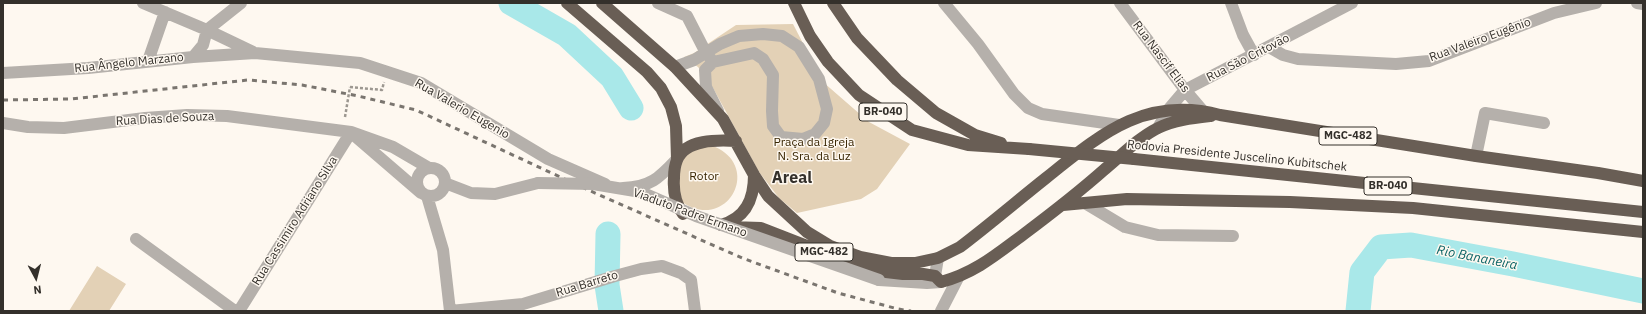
<!DOCTYPE html>
<html>
<head>
<meta charset="utf-8">
<style>
  body { margin:0 }
  #map { position:relative; width:1646px; height:314px; overflow:hidden; background:#fef8f0; font-family:"IBM Plex Sans",sans-serif }
  canvas { display:block }
  .frame { position:absolute; inset:0; border:4px solid #34302b; pointer-events:none }
  .north { position:absolute; left:16px; top:258px; width:40px; height:40px; -webkit-text-stroke:3px #fef8f0; paint-order:stroke; rotate:173deg; font-size:11px; font-weight:700; line-height:16px; text-align:center; color:#34302b }
  .north::after { content:''; display:block; margin:auto; width:14px; height:18px; background:#34302b; clip-path:polygon(50% 0,100% 100%,50% 72%,0 100%) }
</style>
</head>
<body>
<div id="map">
<canvas width="1646" height="314"></canvas>
<div class="frame"></div>
<div class="north">N</div>
</div>
<script>
const g = document.querySelector('canvas').getContext('2d');
g.lineJoin = 'round';
function fillPath(path, color) {
  g.fillStyle = color;
  g.fill(path, 'evenodd');
}
function stroke(path, color, width, dash) {
  g.strokeStyle = color;
  g.lineWidth = width;
  g.lineCap = dash ? 'butt' : 'round';
  g.setLineDash(dash || []);
  g.stroke(path);
}
function write(font, color, halo, rows, align = 'center') {
  g.font = font + ' "IBM Plex Sans",sans-serif';
  g.lineWidth = 3;
  g.setLineDash([]);
  g.textBaseline = 'middle';
  g.strokeStyle = halo;
  g.fillStyle = color;
  for (const [text, x, y, turn = 0] of rows) {
    g.save();
    g.translate(x, y);
    g.rotate((+turn || 0) * Math.PI / 180);
    g.textAlign = isNaN(turn) ? turn : align;
    if (halo) g.strokeText(text, 0, 0);
    g.fillText(text, 0, 0);
    g.restore();
  }
}
fillPath(new Path2D(`
  M793,24L823,82L869,122L910,144L877,189L861,199L797,213L779,198L759,172L713,88L698,67L684,57L694,53L736,25Z
  M707,144C767,161 728,237 679,200L678,157Z
  M97,266L126,284L109,311H69Z`), '#e3d1b6');
stroke(new Path2D(`
  M511,3L567,35L612,77L631,108
  M608,234L607,285L611,311
  M1358,311L1362,272L1381,247L1411,245L1513,264L1643,291`), '#a9e8e9', 25);
stroke(new Path2D(`
  M350,87L382,90L384,82`), '#9c9790', 2.5, [3, 2]);
stroke(new Path2D(`
  M143,3L207,30L253,52
  M658,3L687,16L706,53L711,59
  M944,3L978,44L1014,94L1028,108L1042,114L1119,125
  M1120,3L1185,90L1202,110
  M1231,3L1243,35L1254,55
  M1637,3L1643,4
  M1269,47L1283,55L1298,59L1396,64L1429,61L1554,13L1596,3
  M193,57L203,45L207,30L241,3
  M148,61L165,12
  M675,67L694,60L720,44L739,36L763,34L782,36L799,47L819,79L827,109L824,123L815,134L803,139L781,137L773,126L772,111L773,75L763,59L754,53L713,62L705,70L706,87L718,111
  M3,73L88,68L193,57L255,53L360,63L421,83L548,159L605,184
  M3,123L28,127L64,128L145,118L187,115L227,116L351,132L393,147L429,168
  M1158,128L1168,110L1185,90L1352,3
  M356,137L421,193
  M1476,156L1485,113L1544,123
  M417 182a14 14 0 1 1 28 0a14 14 0 1 1-28 0Z
  M445,183L471,193L495,194L538,183
  M623,188C651,187 659,178 677,159
  M427,196L443,250L450,311
  M1085,203L1125,227L1158,235L1233,236
  M136,239L235,311
  M925,278L935,276L938,258
  M879,280L927,283L941,282
  M239,311L351,132
  M450,311L523,304L615,276L641,269L662,266L681,273L691,280L695,311
  M941,311L958,278`), '#b5b0ab', 12);
stroke(new Path2D(`
  M567,3L647,72L661,88L671,107L676,126L677,159
  M602,3L675,67L723,119L754,175L768,196L807,232L830,246L860,257L891,263H915L938,258L960,247C989,225 1017,201 1046,178C1100,135 1145,95 1220,115L1476,156L1598,173L1643,181
  M794,3L810,36L828,62L859,95L912,130L968,145L1029,149
  M833,3L857,38L897,80L936,113L975,135L1001,143
  M1134,159L1643,212
  M1063,205L1127,199L1290,202L1413,208L1643,232
  M683,214C675,203 673,191 674,178C674,173 675,165 677,160C685,139 718,140 736,141
  M721,225C746,218 754,199 754,175
  M730,227L761,228L869,270L903,274H923L935,276L941,282C975,273 997,254 1024,234C1052,213 1079,192 1105,169C1122,155 1138,138 1158,128C1174,120 1193,118 1211,116`), '#695e55', 12);
stroke(new Path2D(`
  M3,100L71,99L248,80L302,85L358,96L416,110L586,189L742,258L838,293L898,309L911,311`), '#7a756f', 3, [5, 5]);
stroke(new Path2D(`
  M345,117L350,87`), '#9c9790', 2.5, [3, 2]);
stroke(new Path2D(`
  M538,183L593,184L641,192L696,216L879,280`), '#b5b0ab', 12);
stroke(new Path2D(`
  M1029,149L1134,159`), '#695e55', 12);
for (const [x, y, w] of [
  [883,112,48],
  [1348,136,58],
  [1388,186,48],
  [824,252,58]
]) {
  const box = new Path2D();
  box.roundRect(x - w / 2, y - 9, w, 18, 3);
  g.fillStyle = '#fef8f0';
  g.fill(box);
  stroke(box, '#34302b', 1);
}
write('bold 11px', '#34302b', null, [
  ["BR-040",883,112],
  ["MGC-482",1348,136],
  ["BR-040",1388,186],
  ["MGC-482",824,252]
]);
write('12px', '#34302b', '#fef8f0', [
  ["Rua Valeiro Eugênio",1480,40,-20],
  ["Rua Nascif Elias",1161,57,53],
  ["Rua São Critovão",1248,58,-27],
  ["Rua Ângelo Marzano",129,63,-6],
  ["Rua Valerio Eugenio",462,109,30],
  ["Rua Dias de Souza",165,119,-3],
  ["Rodovia Presidente Juscelino Kubitschek",1237,156,6],
  ["Viaduto Padre Ermano",690,213,20],
  ["Rua Cassimiro Adriano Silva",295,221,-58],
  ["Rua Barreto",587,284,-17]
]);
write('12px', '#392603', '#fef8f0', [
  ["Praça da Igreja",814,143],
  ["N. Sra. da Luz",814,157],
  ["Rotor",704,177]
]);
write('italic 13px', '#0c6466', '#fef8f0', [
  ["Rio Bananeira",1477,258,11]
]);
write('bold 16px', '#34302b', '#fef8f0', [
  ["Areal",792,178]
]);
</script>
</body>
</html>
